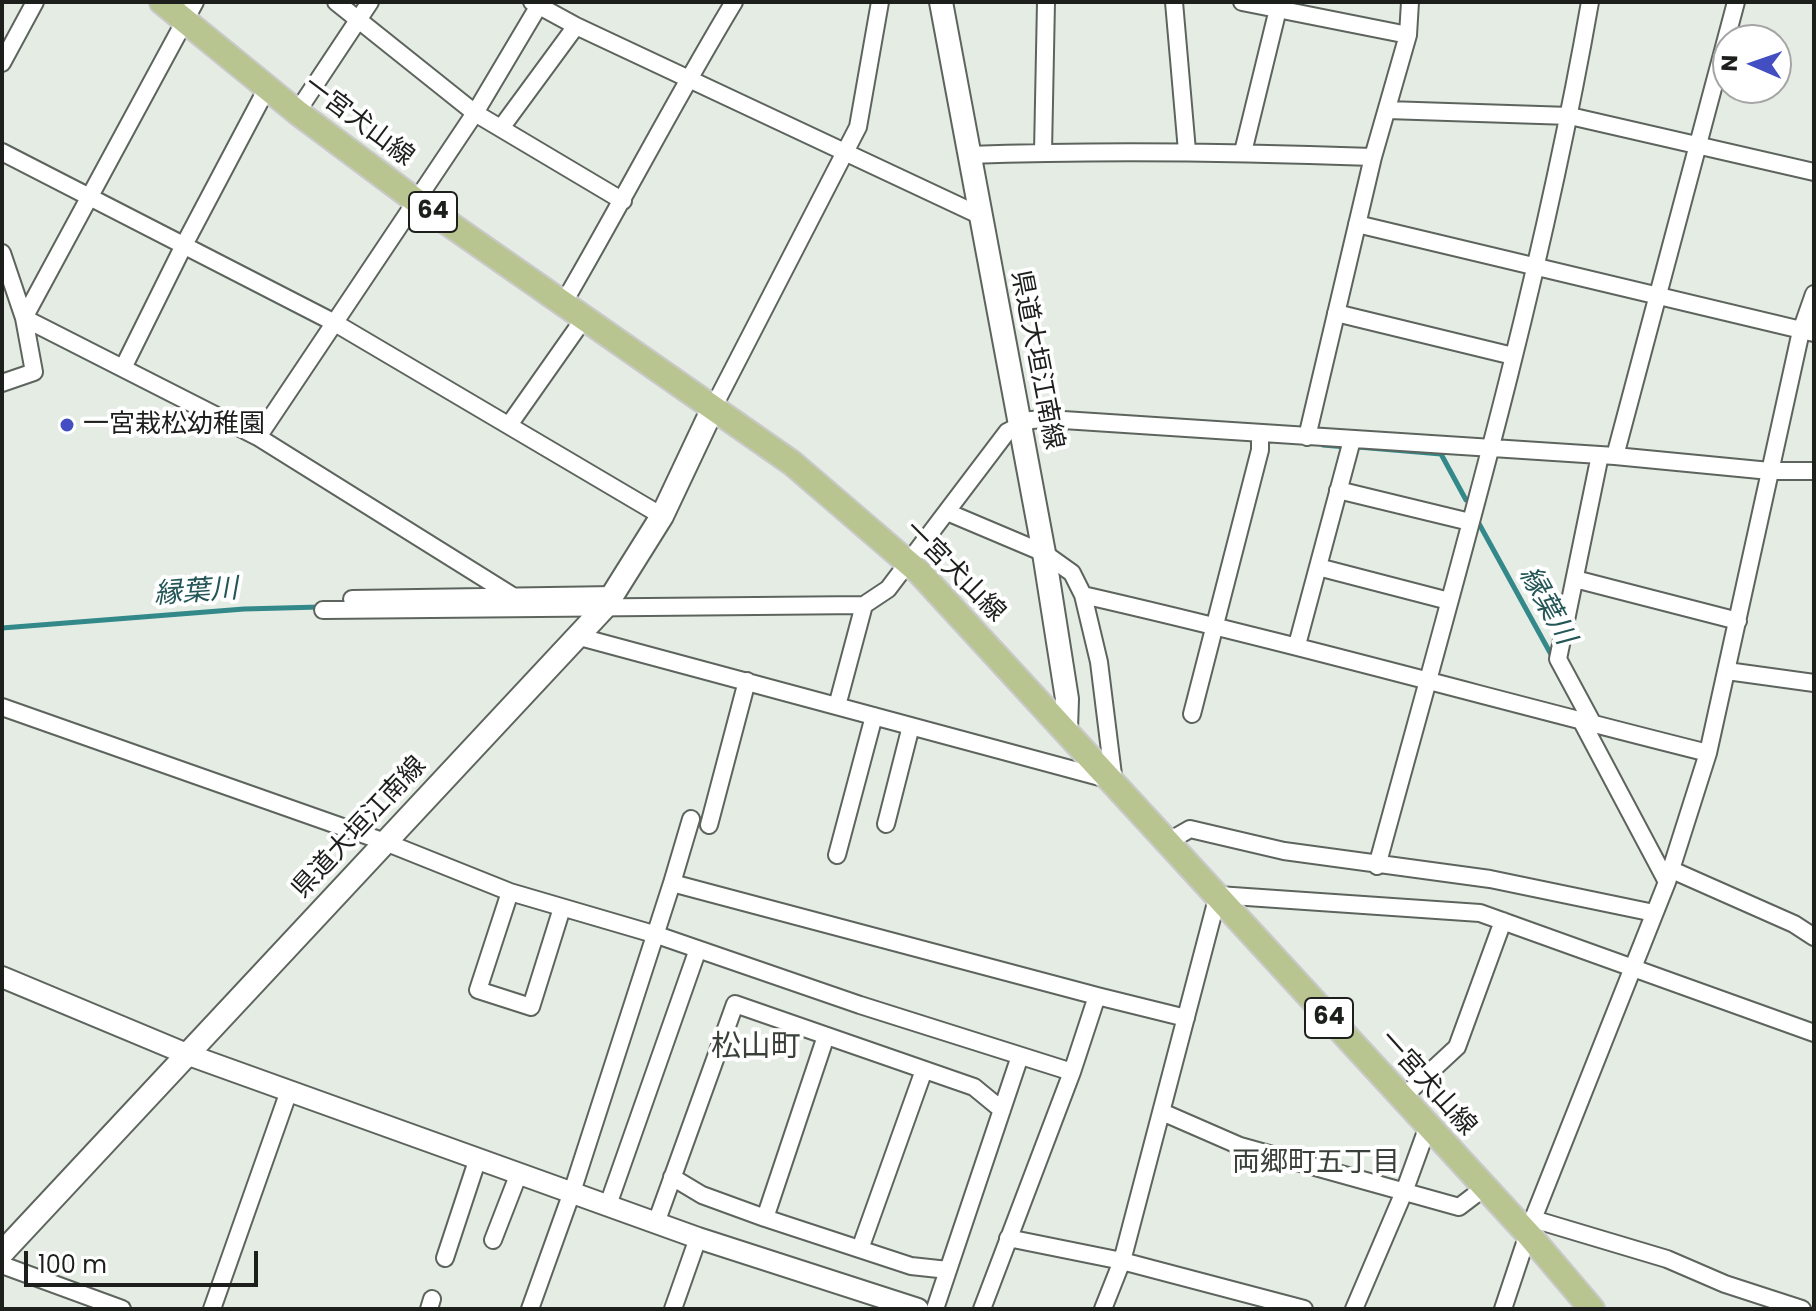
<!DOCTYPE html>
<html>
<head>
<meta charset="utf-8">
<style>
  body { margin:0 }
  #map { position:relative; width:1816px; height:1311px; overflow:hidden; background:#e4ece4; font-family:Poppins,sans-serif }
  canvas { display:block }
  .frame { position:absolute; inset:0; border:4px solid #1d1f1d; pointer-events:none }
  .north { position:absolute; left:1712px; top:24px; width:80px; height:80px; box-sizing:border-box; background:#fff; border:2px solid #a5a5a5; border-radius:50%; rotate:272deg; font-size:22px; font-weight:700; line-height:32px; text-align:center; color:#1d1f1d }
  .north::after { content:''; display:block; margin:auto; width:28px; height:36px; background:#424ec2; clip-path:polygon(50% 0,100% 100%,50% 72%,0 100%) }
  .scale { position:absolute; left:24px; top:1251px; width:234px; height:36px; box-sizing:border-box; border:4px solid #1d1f1d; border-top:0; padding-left:10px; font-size:24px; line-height:28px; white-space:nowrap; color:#1d1f1d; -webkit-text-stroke:6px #fff; paint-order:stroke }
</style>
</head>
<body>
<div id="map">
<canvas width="1816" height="1311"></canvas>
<div class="frame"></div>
<div class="north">N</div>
<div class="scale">100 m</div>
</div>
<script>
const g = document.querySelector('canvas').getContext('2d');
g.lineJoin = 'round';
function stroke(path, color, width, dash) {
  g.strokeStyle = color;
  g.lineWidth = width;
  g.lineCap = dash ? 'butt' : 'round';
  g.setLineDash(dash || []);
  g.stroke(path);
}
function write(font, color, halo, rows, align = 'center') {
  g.font = font + ' Poppins,"Noto Sans JP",sans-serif';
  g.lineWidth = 8;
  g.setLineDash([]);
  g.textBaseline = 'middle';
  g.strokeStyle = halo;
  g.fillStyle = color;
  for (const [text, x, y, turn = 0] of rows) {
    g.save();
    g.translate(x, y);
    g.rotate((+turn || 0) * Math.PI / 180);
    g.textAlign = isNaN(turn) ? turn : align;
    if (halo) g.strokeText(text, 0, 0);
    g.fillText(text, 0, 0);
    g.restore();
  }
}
stroke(new Path2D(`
  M1323,445L1346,447
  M1358,447L1441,454L1466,500
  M1477,520L1553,658
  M2,628L244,609L320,607`), '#33888a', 5);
const minor = new Path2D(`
  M195,2L24,318L258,437L511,595V608
  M336,2L475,113L623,201
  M532,2L576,26L981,216
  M1174,2L1187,151
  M1242,2L1408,35
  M2,63L35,2
  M1387,110L1570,116L1814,172
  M297,112L370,2
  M501,128L576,26
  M2,152L335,323L662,516
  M1043,152L1046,2
  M1243,152L1278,9
  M968,155C1104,150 1238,152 1373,157
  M1357,224L1814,333
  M2,253L24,318L34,372L2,383
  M564,302C622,203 674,101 734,2
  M1336,313L1513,356
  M123,368L184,245L267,88
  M713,408L858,127L880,2
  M509,425L585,317
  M258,437L475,113L541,2
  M1307,437L1373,157L1408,35L1410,2
  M1615,456L1736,2
  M1338,490L1470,522
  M947,512L1044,553L1072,573L1083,595L1099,662L1114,783
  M1318,567L1449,601
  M1575,579L1738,621
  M1083,595C1293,643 1500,701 1708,753
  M352,599L615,595
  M323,610L864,605L888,589L1007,432L1031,420L1048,419L1615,456L1770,471H1814
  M580,637L1111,780
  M1297,645L1352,440
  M1727,671L1814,683
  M837,706L864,605
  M2,707L385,842L510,892L657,935L860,1005L1072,1072
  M1192,714L1260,450V433
  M1582,722L1667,882
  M1593,724L1558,659L1600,455
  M886,824L911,726
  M709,825L747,681
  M1169,841L1190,829L1284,851L1490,879L1654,913
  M837,855L874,716
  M1377,866C1455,580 1539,294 1590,2
  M1672,870L1794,924L1814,937
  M672,883L691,819
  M510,892L478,990L531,1007L562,908
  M1402,1098L1457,1047L1503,921
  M1162,1112L1240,1146L1459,1207L1484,1188
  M672,1177L702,1195L765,1218L911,1266L948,1270
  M608,1205L698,949
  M765,1218L826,1036
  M1533,1219L1667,1259L1725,1284L1802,1309
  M656,1223L735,1004L974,1087L1002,1110
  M1008,1238L1122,1261L1304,1309
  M493,1240L519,1173
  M860,1249L924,1070
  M445,1258L478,1158
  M2,1265L122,1309
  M212,1309L289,1091
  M429,1309L432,1299
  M530,1309L572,1192L672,883L1097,996
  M673,1309L698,1238
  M935,1309L1020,1056
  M982,1309L1072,1072L1097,996L1186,1018
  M1103,1309L1122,1261L1218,895L1480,913L1814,1033
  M1354,1309L1404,1192L1428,1126
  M1503,1309L1533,1219L1667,882L1708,753L1801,331L1814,294`);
const tertiary = new Path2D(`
  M2,977L189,1055L698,1238L918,1309`);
const secondary = new Path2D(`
  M941,2L1044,553L1067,699L1066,729
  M2,1253L605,607L662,516L713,408`);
const primary = new Path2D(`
  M162,2L297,112L415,200L792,463L920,573L1529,1235L1592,1309`);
stroke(minor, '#5d645d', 20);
stroke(tertiary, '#5d645d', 24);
stroke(secondary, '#5d645d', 26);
stroke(primary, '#c9c9c9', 28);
stroke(minor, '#fff', 16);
stroke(tertiary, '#fff', 20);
stroke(secondary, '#fff', 22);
stroke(primary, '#b9c591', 24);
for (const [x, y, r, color] of [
  [67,425,8,"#424ec2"]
]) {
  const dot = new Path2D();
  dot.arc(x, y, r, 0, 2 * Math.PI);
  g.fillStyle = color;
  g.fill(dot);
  stroke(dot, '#fff', 3);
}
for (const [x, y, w] of [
  [433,212,48],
  [1329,1018,48]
]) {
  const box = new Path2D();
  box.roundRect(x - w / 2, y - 20, w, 40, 6);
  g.fillStyle = '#fff';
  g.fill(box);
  stroke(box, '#1d1f1d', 2);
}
write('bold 24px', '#1d1f1d', null, [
  ["64",433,212],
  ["64",1329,1018]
]);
write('26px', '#1d1f1d', '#fff', [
  ["一宮犬山線",358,122,37],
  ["県道大垣江南線",1036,360,79],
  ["一宮犬山線",954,572,45],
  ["県道大垣江南線",360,828,-47],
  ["一宮犬山線",1427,1084,48]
]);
write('26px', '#1d1f1d', '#fff', [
  ["一宮栽松幼稚園",83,425]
], 'left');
write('italic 28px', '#245657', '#fff', [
  ["縁葉川",196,593,-4],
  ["縁葉川",1546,606,61]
]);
write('28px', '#3a403a', '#fff', [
  ["両郷町五丁目",1316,1164]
]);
write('30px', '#3a403a', '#fff', [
  ["松山町",756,1048]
]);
</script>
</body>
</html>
